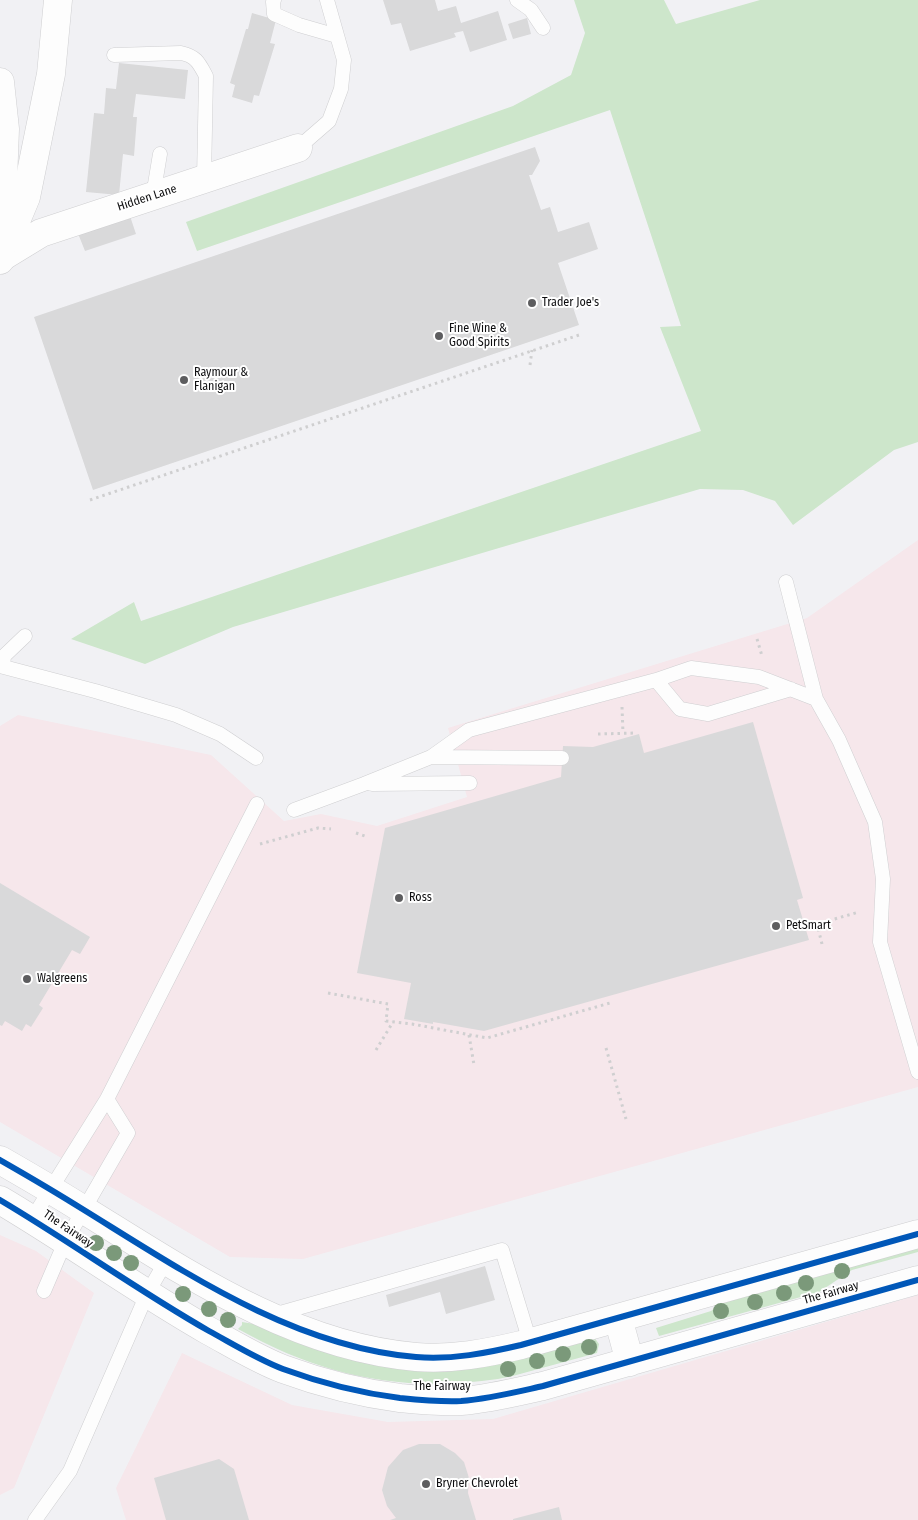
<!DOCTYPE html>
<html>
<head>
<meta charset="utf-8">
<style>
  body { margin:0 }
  canvas { display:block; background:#f1f1f4 }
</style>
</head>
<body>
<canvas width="918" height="1520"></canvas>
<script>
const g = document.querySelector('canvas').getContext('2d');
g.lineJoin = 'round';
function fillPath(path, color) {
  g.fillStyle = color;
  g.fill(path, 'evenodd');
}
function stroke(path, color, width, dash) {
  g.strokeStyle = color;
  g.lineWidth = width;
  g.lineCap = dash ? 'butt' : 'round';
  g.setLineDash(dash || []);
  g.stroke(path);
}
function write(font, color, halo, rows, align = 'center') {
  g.font = font + ' "Fira Sans Condensed",sans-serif';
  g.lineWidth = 4;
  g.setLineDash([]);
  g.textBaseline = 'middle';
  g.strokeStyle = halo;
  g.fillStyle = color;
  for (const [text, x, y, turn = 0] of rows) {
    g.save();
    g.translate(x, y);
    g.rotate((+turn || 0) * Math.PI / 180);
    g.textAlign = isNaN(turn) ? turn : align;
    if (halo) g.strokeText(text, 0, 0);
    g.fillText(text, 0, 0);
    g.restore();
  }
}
fillPath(new Path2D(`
  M918,540V1087L303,1259L230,1257L0,1122V726L18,715L211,755L284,821L321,814L377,826L467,797L448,728L807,618Z
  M0,1235L36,1251L94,1293L14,1488L0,1495Z
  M918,1295V1520H126L116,1488L182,1353L292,1405L388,1422L493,1419Z`), '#f6e7eb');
fillPath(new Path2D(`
  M574,0H664L676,24L760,0H918V442L894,450L793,525L775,501L743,490L700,489L499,548L233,627L145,664L71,639L134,602L141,621L701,431L660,327L681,326L610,110L197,251L186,222L513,106L571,75L585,33Z
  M918,1242V1252L852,1270L819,1292L659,1336L656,1328L711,1311L733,1294Z
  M242,1322L273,1327L336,1352L594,1337L599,1344L597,1353C575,1359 553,1365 531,1371C520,1374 509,1377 498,1379C401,1393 322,1376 238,1329L242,1325Z`), '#cde6cb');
fillPath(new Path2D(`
  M383,0H435L438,11L456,6L461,23L498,11L507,40L470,52L463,31L454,33L456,37L410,51L401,23L391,25Z
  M252,13L276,20L270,43L275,44L259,96L254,95L252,103L232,97L235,85L230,83L246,29H248Z
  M527,18L531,34L513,39L508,24Z
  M119,63L188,70L185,99L136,94L133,117H137L134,156L123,154L119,195L86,192L94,113L104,114L106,88L116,89Z
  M535,147L540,161L532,175H529L541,210L550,207L558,232L589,222L598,249L558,263L579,325L93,490L34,317Z
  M129,213L136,234L85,251L77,231Z
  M753,722L803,898L797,900L809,940L484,1031L433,1022V1024L404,1019L411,983L357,973L385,828L561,777L563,746L593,747L639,734L644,753Z
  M0,883L90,937L80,954L72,950L39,1005L43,1008L31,1027L26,1024L22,1031L5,1021L2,1026L0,1025Z
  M485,1266L495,1300L446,1314L440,1292L389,1307L386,1295Z
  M419,1444H440L455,1453L464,1462L469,1478L468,1493L476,1520H390L396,1518L387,1506L382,1490L388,1467L403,1450Z
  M219,1459L234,1469L249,1520H166L154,1478Z
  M559,1507L562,1520H513V1519Z`), '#d9d9da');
const lane = new Path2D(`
  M274,0L273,2L274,14L299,25L337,36
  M517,0L531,10L543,28
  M114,55L181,53C196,56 199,63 206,76L204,179
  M298,148L329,121L341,89L344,60L327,0
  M153,196L160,154
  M786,582L816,699L839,740L875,822L883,879L880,942L918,1072
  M0,666L95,691L176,715L220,734L256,758
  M3,666L4,656L25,636
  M656,680L680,709L708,714L791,689
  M431,757L562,758
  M372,784L470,783
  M294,810L364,784L431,757L469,730L656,680L691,668L759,677L816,699
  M32,1219L107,1099L257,804
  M44,1291L65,1242L128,1133L107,1099
  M273,1315L502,1250L530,1342
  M35,1520L70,1471L147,1294L166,1261`);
const street = new Path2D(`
  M1,257L26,197L51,74L58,0
  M0,258L41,233L298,148`);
const secondary = new Path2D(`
  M0,1160C28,1176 57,1193 84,1210C186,1273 294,1347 416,1357C452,1360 487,1353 521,1345L918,1234
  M0,1200C71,1242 137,1290 209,1331C233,1344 257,1359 283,1369C321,1383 360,1393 400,1398C420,1400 441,1402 461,1401C488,1399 516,1392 543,1386L918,1280
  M618,1318L630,1362`);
const highway = new Path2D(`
  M0,82L5,129L0,260`);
stroke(lane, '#cfcfd1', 15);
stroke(street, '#cfcfd1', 29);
stroke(secondary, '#cfcfd1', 29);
stroke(highway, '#cfcfd1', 29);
stroke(new Path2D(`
  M530,365L532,350
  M90,500L579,335
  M757,639L762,656
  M622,707L623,733
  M598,734L636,733
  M356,833L365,836
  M260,844L318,828L331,829
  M822,944L817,924L859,912
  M328,993L388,1004L386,1021L412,1024L487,1038L610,1003
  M469,1035L474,1065
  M606,1048L626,1119
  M376,1050L393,1022`), '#cfcfd0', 3, [2.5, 4]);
stroke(lane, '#fdfdfd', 14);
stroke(street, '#fdfdfd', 28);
stroke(secondary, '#fdfdfd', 28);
stroke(highway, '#fdfdfd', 28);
stroke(new Path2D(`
  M0,1160C28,1176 57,1193 84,1210C186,1273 294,1347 416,1357C452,1360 487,1353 521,1345L918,1234
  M0,1200C71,1242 137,1290 209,1331C233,1344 257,1359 283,1369C321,1383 360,1393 400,1398C420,1400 441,1402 461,1401C488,1399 516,1392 543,1386L918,1280`), '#0057b8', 6);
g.fillStyle = '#7b997a';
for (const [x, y] of [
  [96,1243],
  [114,1253],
  [131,1263],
  [842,1271],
  [806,1283],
  [784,1293],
  [183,1294],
  [755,1302],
  [209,1309],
  [721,1311],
  [228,1320],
  [589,1347],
  [563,1354],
  [537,1361],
  [508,1369]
]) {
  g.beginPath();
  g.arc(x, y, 8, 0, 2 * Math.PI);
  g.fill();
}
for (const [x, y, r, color] of [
  [532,303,5,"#5d5d5f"],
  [439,336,5,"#5d5d5f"],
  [184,380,5,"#5d5d5f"],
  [399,898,5,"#5d5d5f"],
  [776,926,5,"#5d5d5f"],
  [27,979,5,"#5d5d5f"],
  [426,1484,5,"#5d5d5f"]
]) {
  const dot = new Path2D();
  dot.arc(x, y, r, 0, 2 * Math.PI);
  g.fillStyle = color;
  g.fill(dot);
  stroke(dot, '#fff', 2);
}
write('12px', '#0d0d0f', '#fff', [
  ["Hidden Lane",147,198,-18],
  ["The Fairway",68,1229,34],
  ["The Fairway",831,1293,-16],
  ["The Fairway",442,1387]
]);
write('12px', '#0d0d0f', '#fff', [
  ["Trader Joe's",542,303],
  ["Fine Wine &",449,329],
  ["Good Spirits",449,343],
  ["Raymour &",194,373],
  ["Flanigan",194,387],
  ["Ross",409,898],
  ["PetSmart",786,926],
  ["Walgreens",37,979],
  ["Bryner Chevrolet",436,1484]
], 'left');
</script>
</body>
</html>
